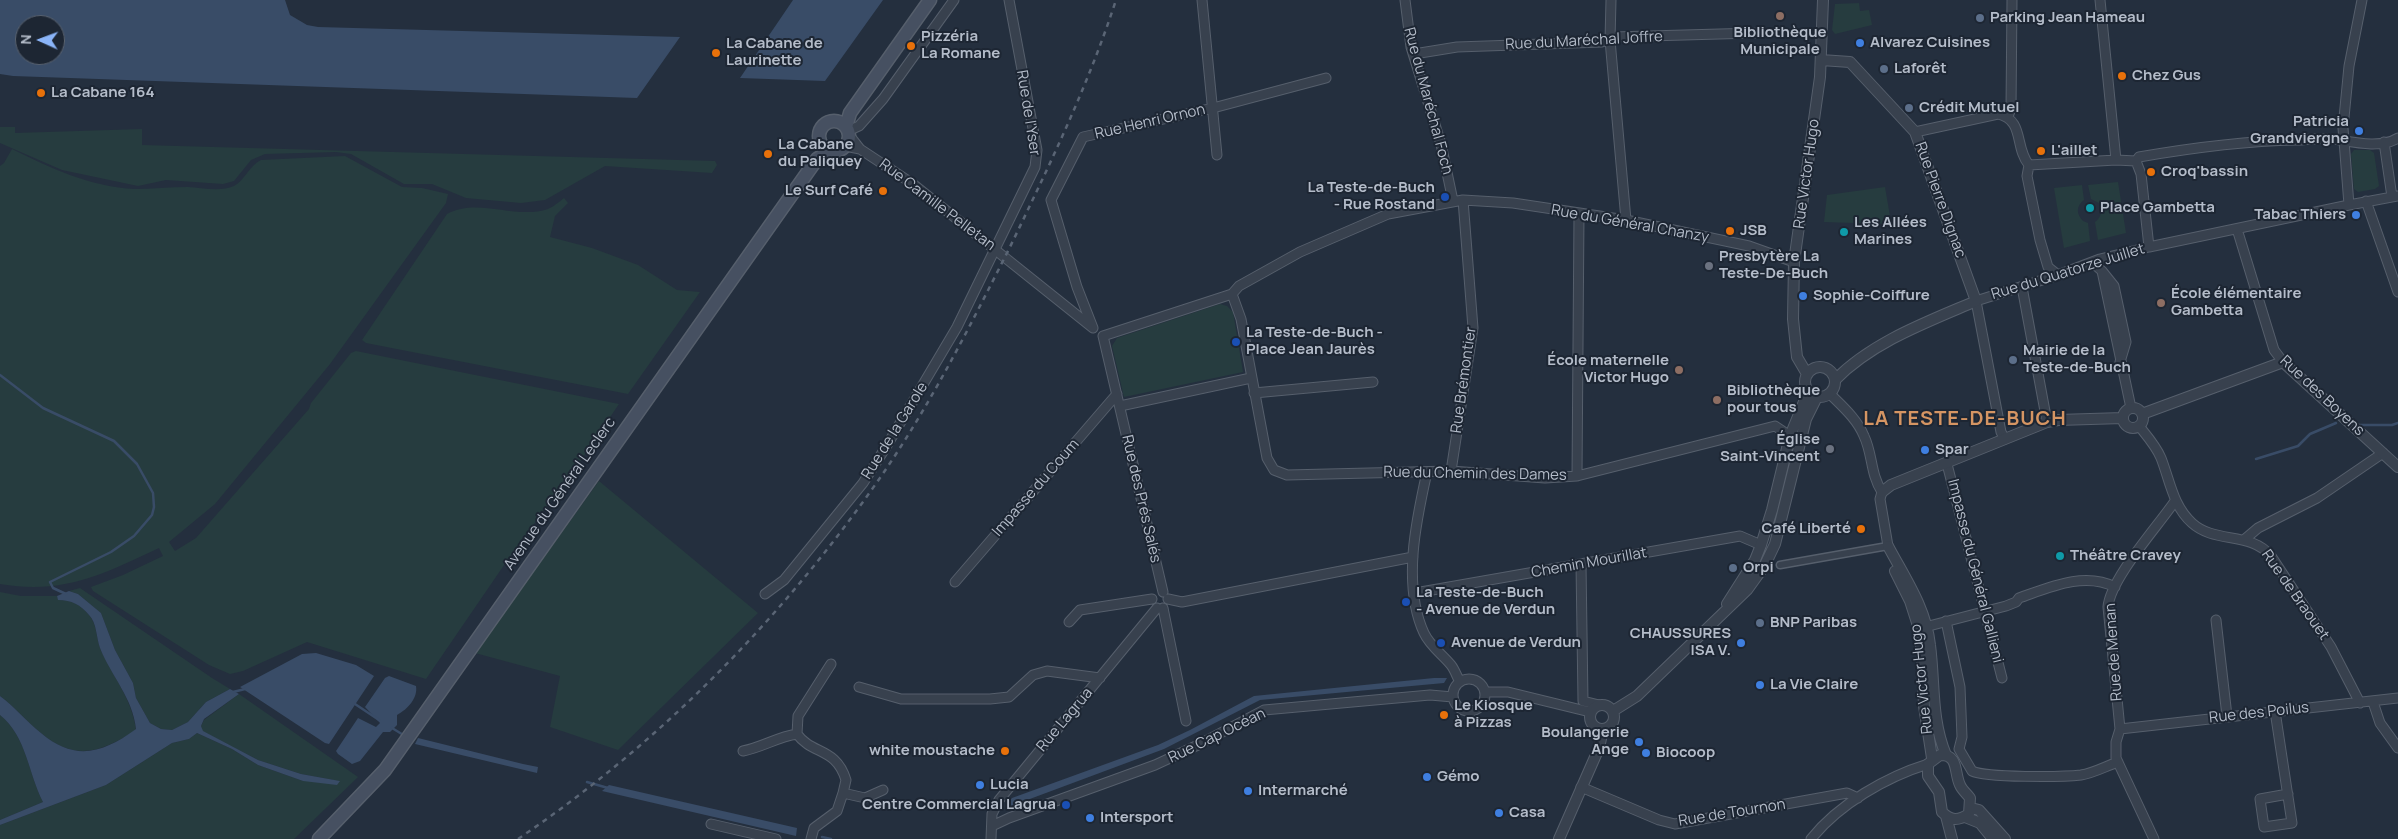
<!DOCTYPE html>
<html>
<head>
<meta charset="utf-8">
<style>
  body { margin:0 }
  #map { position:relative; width:2398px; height:839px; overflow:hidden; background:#242f3e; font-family:Manrope,sans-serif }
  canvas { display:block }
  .north { position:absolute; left:15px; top:15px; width:50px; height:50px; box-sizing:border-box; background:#1d2633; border:1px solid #59626f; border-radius:50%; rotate:272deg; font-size:14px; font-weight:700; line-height:20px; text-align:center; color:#b4bcc9 }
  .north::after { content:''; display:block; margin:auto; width:18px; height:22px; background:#8ab4f8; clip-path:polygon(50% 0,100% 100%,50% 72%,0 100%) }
</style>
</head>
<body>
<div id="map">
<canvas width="2398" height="839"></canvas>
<div class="north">N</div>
</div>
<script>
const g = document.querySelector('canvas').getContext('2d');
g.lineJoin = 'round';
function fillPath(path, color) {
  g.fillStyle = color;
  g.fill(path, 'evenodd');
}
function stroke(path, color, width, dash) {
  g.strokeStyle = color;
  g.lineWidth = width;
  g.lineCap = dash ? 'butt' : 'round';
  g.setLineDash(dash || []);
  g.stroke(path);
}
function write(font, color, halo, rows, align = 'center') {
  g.font = font + ' Manrope,sans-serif';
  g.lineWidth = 4;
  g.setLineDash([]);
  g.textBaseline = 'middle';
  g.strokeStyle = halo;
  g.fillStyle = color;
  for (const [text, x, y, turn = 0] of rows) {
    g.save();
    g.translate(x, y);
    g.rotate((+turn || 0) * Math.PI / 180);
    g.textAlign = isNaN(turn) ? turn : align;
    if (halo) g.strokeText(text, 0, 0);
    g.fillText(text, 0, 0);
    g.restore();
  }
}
fillPath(new Path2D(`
  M1859,3L1860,11L1869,10L1872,25L1835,34L1832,30L1835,4Z
  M0,127H15V133L142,129V145L715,161L717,165L712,173L605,166L545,200L521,203L466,198L432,184H404L351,154L336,152L265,154L251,160L234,181L223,184L166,180L138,186L62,170L0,143Z
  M12,149C50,168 91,187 135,189C152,189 170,187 188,187C202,188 221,192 234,186C245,180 249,166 261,160L345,156L402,187L422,188L448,194L446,203L330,364L215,504L169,542L175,551L196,538L309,409L311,403L351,353L356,351L619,404L575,469L513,552L426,679L307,642L243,671L230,674L209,665L93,591L91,587L123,575L163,556L159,548C103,574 64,595 0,584V166L4,163Z
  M2354,150H2370L2374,153L2379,186L2375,189L2358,192L2354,189L2351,154Z
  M2118,182L2126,233L2098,240L2095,222C2102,217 2102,211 2099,203L2091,199L2088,185Z
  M2082,185L2084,200C2076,206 2076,214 2083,221L2088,223L2090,241L2064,248L2054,188Z
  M1885,187L1891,222L1882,224L1824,222L1827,195Z
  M564,198L568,203L555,216L550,237L592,248L638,265L677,290L700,292L628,394L366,343L362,340L447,214C478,197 515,220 548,209C553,207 559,202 564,198Z
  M1220,304L1227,306L1233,312L1243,372L1124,397L1112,346L1117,338Z
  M599,481L758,613L618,750L550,727L560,676L475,653Z
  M80,588L212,678L230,689L206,702L188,722L172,730L161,729L150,723L136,698L133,683L115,650L101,613L78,594L69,591Z
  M0,592L21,596H57L59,600C71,600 81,605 89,615C97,624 96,637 100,648C112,676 132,698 136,730C102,752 75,762 41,733C26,721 15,707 0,696Z
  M239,694L358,777L294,839H0V825L106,785L172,743L189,739L197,733L232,749L258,765L303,781H339L301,774L258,760L202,731L201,726L204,720Z
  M0,715C27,737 28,773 43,802L0,820Z`), '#263c3f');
fillPath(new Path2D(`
  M0,0H285L290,15L307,25L318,27L680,37L637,98L13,76L0,74ZM25,25H55V55H25Z
  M793,0H883L825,81L740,78Z
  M69,591L78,594L101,613L115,650L133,683L136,698L150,723L161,729L172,730L188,722L206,702L230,689L239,694L204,719L201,726L203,731L258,760L301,774L340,781L337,785L303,781L258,765L232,749L197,733L189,739L172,743L106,785L0,825V820L43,802C28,773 27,737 0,715V696C15,707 26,721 41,733C75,762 103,753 136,729C133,698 111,676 100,648C96,637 97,623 89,615C81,605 71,600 58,600L57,596Z
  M316,653L356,665L374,676L329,744L325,743L240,687L302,654Z
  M389,676L416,686C418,698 408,709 397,715V725L390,732H383L360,761L352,764L338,754L336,751L358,718L376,727L380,723L365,707L385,678Z
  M1434,678H1447L1444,683L1260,700L1164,749L1011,806L1007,804L1012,798L1158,745L1190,730L1254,696Z
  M418,738L523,764L538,767L537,773L415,744Z
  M609,785L797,828L796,836L602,791Z`), '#394c67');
stroke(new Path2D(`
  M0,375L43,408L114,441L137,464L153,493L154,507L152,515L134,536L111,552L50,582L53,588L66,594
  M2360,425H2392L2398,423
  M2256,459L2298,446L2310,434L2336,423
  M233,692L245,689
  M355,704L379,720
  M392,728L405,736
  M587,782L608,788
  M822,837L831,839`), '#394c67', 2.5);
const pedestrian = new Path2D(`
  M1780,565L1888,546`);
const minor = new Path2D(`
  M1202,0L1217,155
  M1405,0L1411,47L1441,144L1453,201
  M1611,0L1610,40L1626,220
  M2100,0L2116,160
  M1414,54L1457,47L1602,42L1613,37L1755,33
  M2008,116L2011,109L2012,0
  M848,131L859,126L883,99L954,0
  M1915,132L1998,114C2025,120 2014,147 2029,165L2116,160L2136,161L2139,157C2191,148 2243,141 2296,140C2308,140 2322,137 2334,139C2353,142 2380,149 2398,138
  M849,135L860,149
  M2384,142L2392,197
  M845,146L860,149L913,184L1093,328
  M2136,161L2141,174L2149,247
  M2029,165L2027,176L2040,240L2048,267L2058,275
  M2366,201L2398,292
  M2349,205L2343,128L2349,66L2362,0
  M2237,229L2274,350L2283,362
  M2093,263L2102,271L2131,408
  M2102,271L2114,286L2126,342L2120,362
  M2022,287L2047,422
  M1232,294L1241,319L1267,458L1274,470L1287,475L1451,471L1545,478L1577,476L1775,426L1790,436
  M1093,328L1077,287L1051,200L1083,137L1213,108L1326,78
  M1103,336L1232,294L1239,286L1300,252L1388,214L1463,200L1513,203L1626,220L1749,246L1794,262
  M1103,336L1163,592
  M1254,393L1373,382
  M1830,394C1843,407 1857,419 1864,436C1873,455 1870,473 1882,492L1880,499L1888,546
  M1120,406L1251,378
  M2139,426C2147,436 2156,446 2161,458C2170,481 2173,506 2192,523C2215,544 2250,531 2271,556L2331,647L2360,703
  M2005,439L2001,432L1976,301L2058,275L2100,259L2149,247L2349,205L2398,196
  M1947,464L2002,678
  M1451,471L1473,328L1463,200
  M1427,472C1416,521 1402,585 1424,633C1430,646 1442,654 1451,665C1455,670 1457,677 1460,682
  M1577,476L1579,214
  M2245,539L2258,528L2317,498L2383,453
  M1581,564L1583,701L1599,705
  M955,582L1117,394
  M1415,593L1740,536L1761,545
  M765,594L784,580L863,483L886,447L957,327L1035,167L1037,150L1009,0
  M1168,599L1182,602L1413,557
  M1163,608L1186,721
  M2216,620L2227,716
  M1946,621L1960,687L1962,737L1959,749L1972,771C1986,778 2063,777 2081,775C2094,773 2106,766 2118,762
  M1069,622L1080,610L1152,599
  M1925,627L2006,606L2016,602L2019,598C2048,588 2084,571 2115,587
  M1453 695a16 16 0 1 1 32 0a16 16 0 1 1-32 0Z
  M859,687L901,699H990L1009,697L1033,675L1047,671L1100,678
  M1485,692H1508L1590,712
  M2373,702L2380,723L2398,748
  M2275,711L2292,823L2264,827L2260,799L2288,794
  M2120,729L2398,698
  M797,734C812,755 836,747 846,780L843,793
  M743,751C763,747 777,737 797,734L798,716L831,664
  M1581,787L1659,820L1675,824L1847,793L1858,798
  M711,824L776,839
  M992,826L1009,818L1155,765L1198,745L1264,710L1430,695L1453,697
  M811,839L814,828L837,811L843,793L865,798L883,790
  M991,839L992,814L999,800L1157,608
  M1811,839C1839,804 1886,777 1928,764
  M2154,839L2116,758V742L2120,729L2108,607C2110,579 2158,526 2175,501`);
const tertiary = new Path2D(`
  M1821,60L1850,62L1915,132L1976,301C1927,322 1872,342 1835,380
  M1805 382a15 15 0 1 1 30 0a15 15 0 1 1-30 0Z
  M1807,374L1797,357L1793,319L1794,262L1820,77L1823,0
  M2123 418a10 10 0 1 1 20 0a10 10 0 1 1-20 0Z
  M2142,414L2283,362L2398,467
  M1882,492L1891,485L2047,422L2058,420L2123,418
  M1888,546C1905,578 1926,608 1930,645C1935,683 1931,719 1946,755
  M1895,571L1910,601L1919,629L1922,653L1924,706L1932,758
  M1727,604L1755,560L1761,545L1772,510L1790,436L1808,392
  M1590 717a12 12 0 1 1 24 0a12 12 0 1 1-24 0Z
  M1613,711L1637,696L1747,590L1765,565L1775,544L1806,419L1817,397
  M1940,755C1959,754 1954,773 1960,785C1962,790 1967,794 1970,798L1969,814C1958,821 1951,821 1942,812L1939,792L1928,776V764Z
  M1971,808L1979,810L2005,839
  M1946,816L1952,839
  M1965,817L1980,823L1993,839
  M1559,839L1599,748L1603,729`);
const secondary = new Path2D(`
  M819 136a15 15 0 1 1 30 0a15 15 0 1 1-30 0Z
  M846,127L850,113L930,0
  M319,839L385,770L817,159L830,151`);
stroke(pedestrian, '#565f6c', 9);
stroke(minor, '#565f6c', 11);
stroke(tertiary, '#565f6c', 12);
stroke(secondary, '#565f6c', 15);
stroke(pedestrian, '#38414e', 6);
stroke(minor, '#38414e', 9);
stroke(tertiary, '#38414e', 10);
stroke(secondary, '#465061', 12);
stroke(new Path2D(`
  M518,839C658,744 778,623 875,485C928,410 969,328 1010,247C1049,166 1088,86 1116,0`), '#5a6575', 2.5, [5, 5]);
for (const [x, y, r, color] of [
  [1780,16,5,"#8d6e63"],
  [1980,18,5,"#5c6f8a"],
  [1860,43,5,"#3f7fe0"],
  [911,46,5,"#e8710a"],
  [716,53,5,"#e8710a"],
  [1884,69,5,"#5c6f8a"],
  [2122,76,5,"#e8710a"],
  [41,93,5,"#e8710a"],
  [1909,108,5,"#5c6f8a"],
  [2359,131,5,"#3f7fe0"],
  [2041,151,5,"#e8710a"],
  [768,154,5,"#e8710a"],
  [2151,172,5,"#e8710a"],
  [883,191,5,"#e8710a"],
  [1445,197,5,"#1a4fb4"],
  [2090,208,5,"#0f9aa8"],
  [2356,215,5,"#3f7fe0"],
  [1730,231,5,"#e8710a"],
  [1844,232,5,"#0f9aa8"],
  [1709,266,5,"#6b7280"],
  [1803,296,5,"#3f7fe0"],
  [2161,303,5,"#8d6e63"],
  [1236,342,5,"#1a4fb4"],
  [2013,360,5,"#5c6f8a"],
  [1679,370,5,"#8d6e63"],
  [1717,400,5,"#8d6e63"],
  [1830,449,5,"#6b7280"],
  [1925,450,5,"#3f7fe0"],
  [1861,529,5,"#e8710a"],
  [2060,556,5,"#0f9aa8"],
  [1733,568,5,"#5c6f8a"],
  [1406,602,5,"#1a4fb4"],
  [1760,623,5,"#5c6f8a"],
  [1441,643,5,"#1a4fb4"],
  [1741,643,5,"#3f7fe0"],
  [1760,685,5,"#3f7fe0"],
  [1444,715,5,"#e8710a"],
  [1639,742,5,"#3f7fe0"],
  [1005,751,5,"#e8710a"],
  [1646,753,5,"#3f7fe0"],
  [1427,777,5,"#3f7fe0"],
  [980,785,5,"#3f7fe0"],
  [1248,791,5,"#3f7fe0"],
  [1066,805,5,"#1a4fb4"],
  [1499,813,5,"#3f7fe0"],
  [1090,818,5,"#3f7fe0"]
]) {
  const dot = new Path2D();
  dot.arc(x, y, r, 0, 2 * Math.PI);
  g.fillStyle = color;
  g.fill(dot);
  stroke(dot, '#1d2633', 2);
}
write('bold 15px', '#b4bcc9', '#1d2633', [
  ["Parking Jean Hameau",1990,18],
  ["Bibliothèque",1780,33,"center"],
  ["Municipale",1780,50,"center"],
  ["Pizzéria",921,37],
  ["La Romane",921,54],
  ["Alvarez Cuisines",1870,43],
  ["La Cabane de",726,44],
  ["Laurinette",726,61],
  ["Laforêt",1894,69],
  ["Chez Gus",2132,76],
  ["La Cabane 164",51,93],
  ["Crédit Mutuel",1919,108],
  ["Patricia",2349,122,"right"],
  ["Grandviergne",2349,139,"right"],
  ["La Cabane",778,145],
  ["du Paliquey",778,162],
  ["L'aillet",2051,151],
  ["Croq'bassin",2161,172],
  ["La Teste-de-Buch",1435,188,"right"],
  ["- Rue Rostand",1435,205,"right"],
  ["Le Surf Café",873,191,"right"],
  ["Place Gambetta",2100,208],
  ["Tabac Thiers",2346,215,"right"],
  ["Les Allées",1854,223],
  ["Marines",1854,240],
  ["JSB",1740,231],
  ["Presbytère La",1719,257],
  ["Teste-De-Buch",1719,274],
  ["École élémentaire",2171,294],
  ["Gambetta",2171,311],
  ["Sophie-Coiffure",1813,296],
  ["La Teste-de-Buch -",1246,333],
  ["Place Jean Jaurès",1246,350],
  ["Mairie de la",2023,351],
  ["Teste-de-Buch",2023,368],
  ["École maternelle",1669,361,"right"],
  ["Victor Hugo",1669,378,"right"],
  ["Bibliothèque",1727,391],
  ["pour tous",1727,408],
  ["Église",1820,440,"right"],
  ["Saint-Vincent",1820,457,"right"],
  ["Spar",1935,450],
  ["Café Liberté",1851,529,"right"],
  ["Théâtre Cravey",2070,556],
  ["Orpi",1743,568],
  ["La Teste-de-Buch",1416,593],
  ["- Avenue de Verdun",1416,610],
  ["BNP Paribas",1770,623],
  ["CHAUSSURES",1731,634,"right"],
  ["ISA V.",1731,651,"right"],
  ["Avenue de Verdun",1451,643],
  ["La Vie Claire",1770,685],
  ["Le Kiosque",1454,706],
  ["à Pizzas",1454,723],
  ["Boulangerie",1629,733,"right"],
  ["Ange",1629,750,"right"],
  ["white moustache",995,751,"right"],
  ["Biocoop",1656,753],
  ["Gémo",1437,777],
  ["Lucia",990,785],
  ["Intermarché",1258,791],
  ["Centre Commercial Lagrua",1056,805,"right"],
  ["Casa",1509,813],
  ["Intersport",1100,818]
], 'left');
write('15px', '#b4bcc9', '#1d2633', [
  ["Rue du Maréchal Joffre",1584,41,-3],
  ["Rue du Maréchal Foch",1428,101,75],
  ["Rue de l'Yser",1028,113,81],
  ["Rue Henri Ornon",1150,122,-13],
  ["Rue Victor Hugo",1807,174,-82],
  ["Rue Pierre Dignac",1940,200,70],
  ["Rue Camille Pelletan",937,205,37],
  ["Rue du Général Chanzy",1630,224,10],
  ["Rue du Quatorze Juillet",2068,272,-17],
  ["Rue Brémontier",1464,380,-82],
  ["Rue des Boyens",2322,396,43],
  ["Rue de la Garole",895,431,-58],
  ["Rue du Chemin des Dames",1475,474,1],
  ["Impasse du Coum",1036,488,-49],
  ["Avenue du Général Leclerc",560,494,-55],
  ["Rue des Prés Salés",1141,499,77],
  ["Chemin Mourillat",1589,563,-10],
  ["Impasse du Général Gallieni",1975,571,76],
  ["Rue de Braouet",2295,595,55],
  ["Rue de Menan",2114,652,-94],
  ["Rue Victor Hugo",1922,679,-96],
  ["Rue des Poilus",2259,713,-6],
  ["Rue Lagrua",1065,720,-50],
  ["Rue Cap Océan",1217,736,-26],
  ["Rue de Tournon",1732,813,-9]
]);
g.letterSpacing = '1px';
write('bold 20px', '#d59563', '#1d2633', [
  ["LA TESTE-DE-BUCH",1965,419]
]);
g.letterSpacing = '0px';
</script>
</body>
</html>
